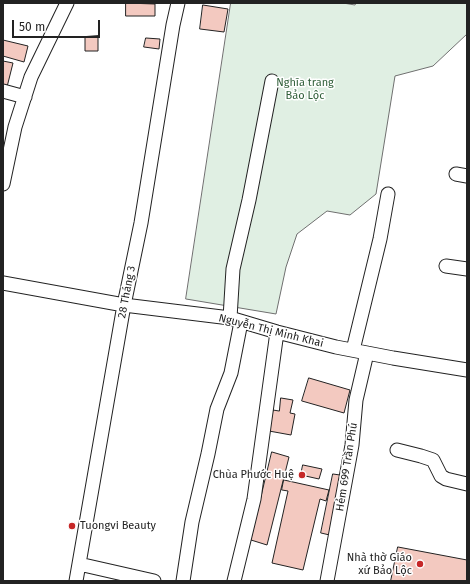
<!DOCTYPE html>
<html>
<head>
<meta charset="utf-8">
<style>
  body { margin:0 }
  #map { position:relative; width:470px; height:584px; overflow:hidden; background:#fff; font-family:"Fira Sans",sans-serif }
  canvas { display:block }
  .frame { position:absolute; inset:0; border:4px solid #222; pointer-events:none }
  .scale { position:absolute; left:12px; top:20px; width:88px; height:18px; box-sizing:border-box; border:2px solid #222; border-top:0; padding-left:5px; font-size:12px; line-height:14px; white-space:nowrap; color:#222; -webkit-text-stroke:3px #fff; paint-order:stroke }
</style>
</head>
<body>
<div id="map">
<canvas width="470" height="584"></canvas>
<div class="frame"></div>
<div class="scale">50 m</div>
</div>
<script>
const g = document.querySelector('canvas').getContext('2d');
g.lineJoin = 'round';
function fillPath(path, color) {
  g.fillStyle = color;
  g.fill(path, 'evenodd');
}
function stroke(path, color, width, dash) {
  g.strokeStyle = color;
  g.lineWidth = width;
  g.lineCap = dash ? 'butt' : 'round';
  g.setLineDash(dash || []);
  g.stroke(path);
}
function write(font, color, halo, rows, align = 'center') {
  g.font = font + ' "Fira Sans",sans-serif';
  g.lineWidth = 3;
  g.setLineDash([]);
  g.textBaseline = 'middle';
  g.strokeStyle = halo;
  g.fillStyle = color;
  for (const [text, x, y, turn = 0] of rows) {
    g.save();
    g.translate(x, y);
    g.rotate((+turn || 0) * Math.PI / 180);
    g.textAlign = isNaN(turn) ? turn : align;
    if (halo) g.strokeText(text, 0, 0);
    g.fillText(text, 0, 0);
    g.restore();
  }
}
const green = new Path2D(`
  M231,3H343L355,5L356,3H467V34L433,66L395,76L376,194L350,215L327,211L297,234L286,267L276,314L186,299Z`);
fillPath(green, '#e0efe3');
stroke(green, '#6f6f6f', 1);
const building = new Path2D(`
  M126,3L155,4V16H126Z
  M203,5L228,9L224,32L200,29Z
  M98,36V51H85V37Z
  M146,38L160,39L159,49L144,47Z
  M3,40L28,46L24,62L3,56Z
  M3,61L13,63L7,87L3,85Z
  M309,378L350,390L344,413L302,401Z
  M281,398L293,400L290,413L295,414L291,435L269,431L273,410L279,411Z
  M272,452L289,457L267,545L251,540Z
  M303,465L322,469L319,479L301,475Z
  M333,474L347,476L334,536L321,533Z
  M284,480L329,490L326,501L320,499L303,570L272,563L288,491L282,490Z
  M398,547L467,560V581H391Z`);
fillPath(building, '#f3c9c0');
stroke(building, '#222', 1);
const minor = new Path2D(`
  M3,91L25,97
  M456,174L467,176
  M3,184L15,127L31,77L67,3
  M446,266L467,269
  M3,283L124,305L230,318L277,332L336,347L393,358L467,370
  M230,318L233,269L249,200L272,81
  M353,350L380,239L388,194
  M397,450L421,456L433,460L441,476L446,479L467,484
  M79,564L154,581
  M76,581L124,305L141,223L173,25L178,3
  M183,581L192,522L208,454L217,409L231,373L241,322
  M234,581L254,499L277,332
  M327,581L352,445L356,400L367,353`);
stroke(minor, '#222', 15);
stroke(minor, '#fff', 13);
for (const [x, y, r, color] of [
  [302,475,4,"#c62828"],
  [72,526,4,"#c62828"],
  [420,564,4,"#c62828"]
]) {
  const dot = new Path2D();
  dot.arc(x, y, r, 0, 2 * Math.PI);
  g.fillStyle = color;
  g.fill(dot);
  stroke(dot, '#fff', 1.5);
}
write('11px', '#2f5e38', '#fff', [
  ["Nghĩa trang",305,83],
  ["Bảo Lộc",305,96]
]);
write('11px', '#222', '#fff', [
  ["28 Tháng 3",127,292,-79],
  ["Nguyễn Thị Minh Khai",271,331,14],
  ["Hẻm 699 Trần Phú",347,467,-81]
]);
write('11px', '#222', '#fff', [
  ["Chùa Phước Huệ",294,475],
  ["Tuongvi Beauty",80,526,"left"],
  ["Nhà thờ Giáo",412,558],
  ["xứ Bảo Lộc",412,571]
], 'right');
</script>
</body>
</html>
